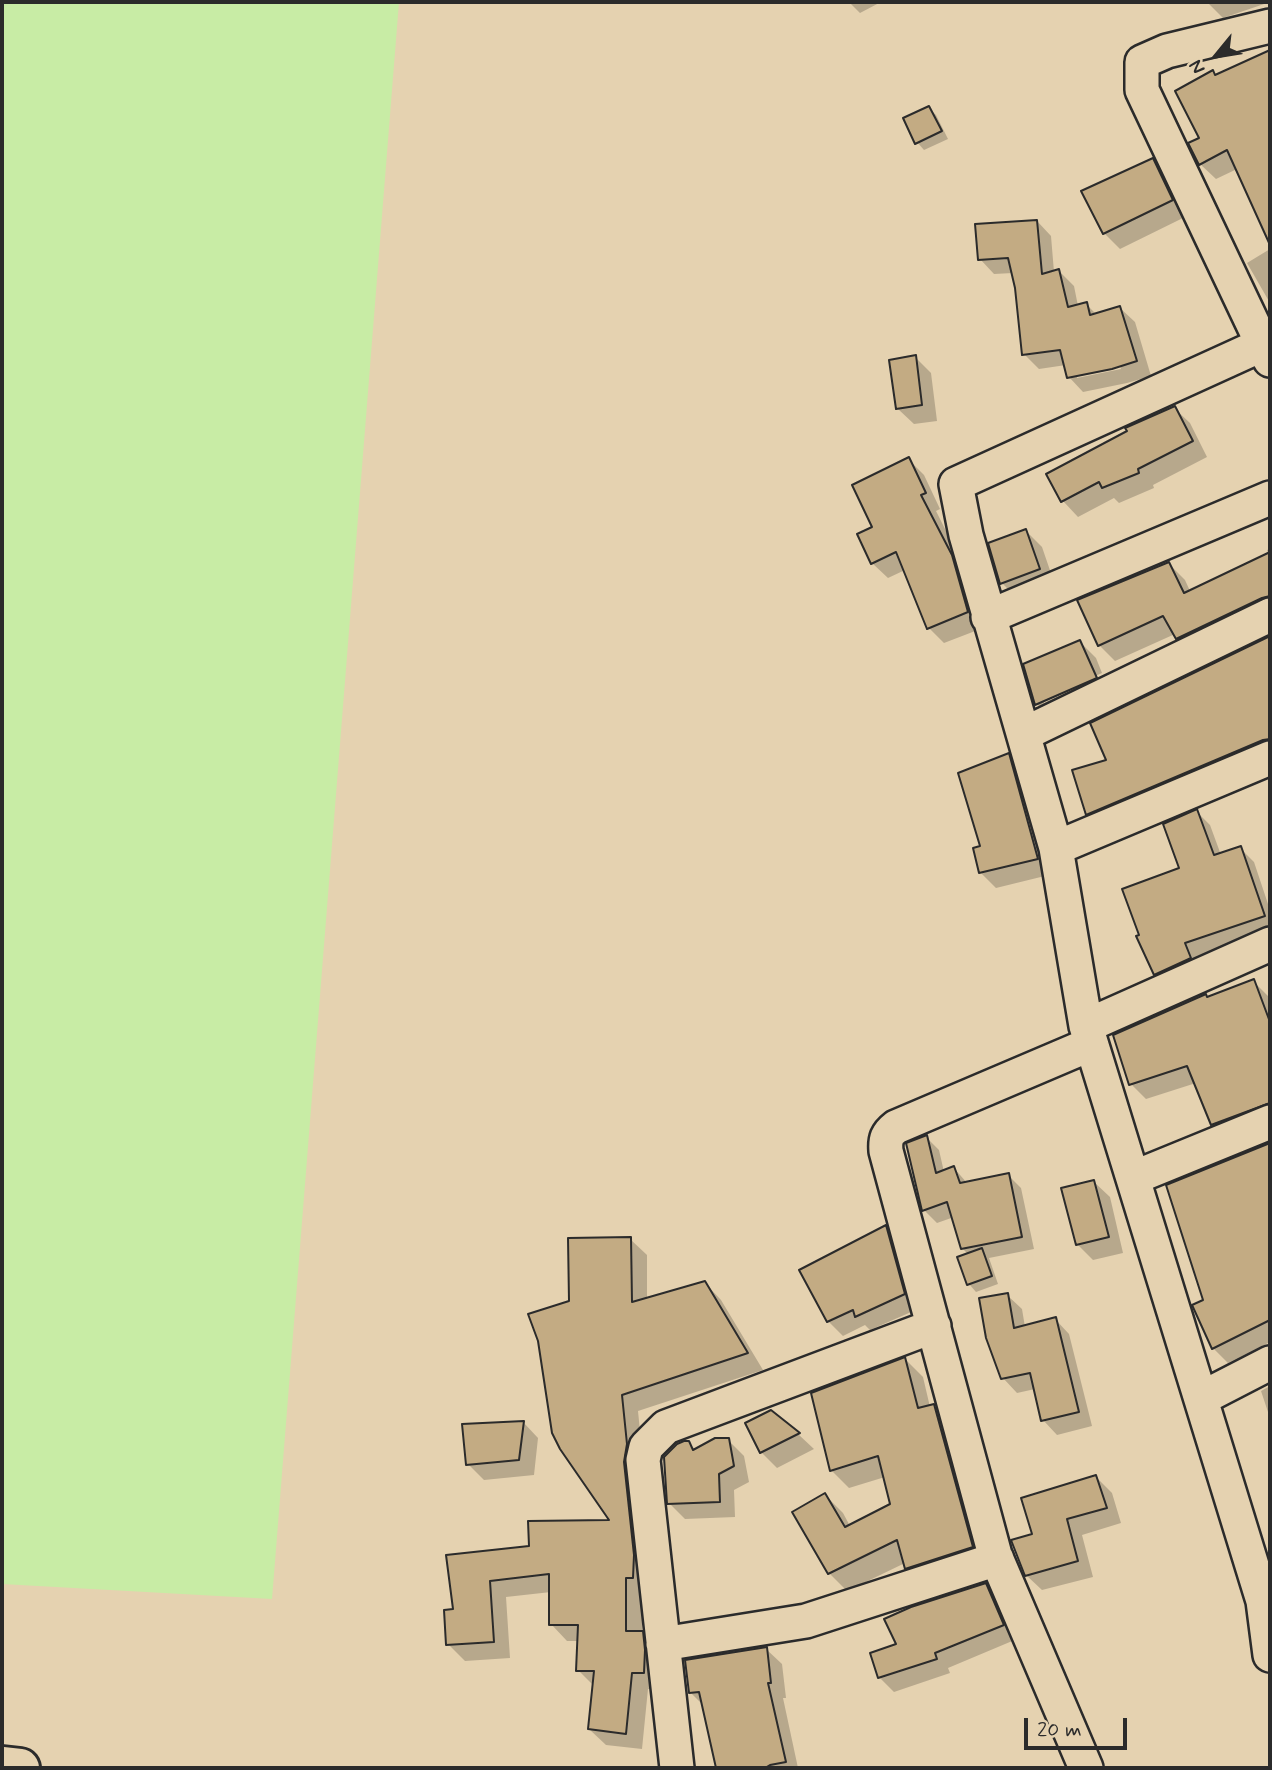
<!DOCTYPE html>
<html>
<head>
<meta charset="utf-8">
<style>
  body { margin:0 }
  #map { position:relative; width:1272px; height:1770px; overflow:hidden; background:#e5d2b0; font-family:Mynerve,sans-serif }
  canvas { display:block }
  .frame { position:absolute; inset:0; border:4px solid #2b2b2b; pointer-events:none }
  .north { position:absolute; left:1181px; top:21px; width:70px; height:70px; -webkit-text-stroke:5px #e5d2b0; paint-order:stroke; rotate:240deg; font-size:19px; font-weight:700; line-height:28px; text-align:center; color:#2b2b2b }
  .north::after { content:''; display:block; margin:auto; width:24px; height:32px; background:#2b2b2b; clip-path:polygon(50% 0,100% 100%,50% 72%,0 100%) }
  .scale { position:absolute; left:1024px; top:1718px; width:103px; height:32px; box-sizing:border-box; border:4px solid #2b2b2b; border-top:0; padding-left:9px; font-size:21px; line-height:24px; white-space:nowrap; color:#2b2b2b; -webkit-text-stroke:5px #e5d2b0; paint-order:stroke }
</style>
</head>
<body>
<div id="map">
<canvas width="1272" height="1770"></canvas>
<div class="frame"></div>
<div class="north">N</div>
<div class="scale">20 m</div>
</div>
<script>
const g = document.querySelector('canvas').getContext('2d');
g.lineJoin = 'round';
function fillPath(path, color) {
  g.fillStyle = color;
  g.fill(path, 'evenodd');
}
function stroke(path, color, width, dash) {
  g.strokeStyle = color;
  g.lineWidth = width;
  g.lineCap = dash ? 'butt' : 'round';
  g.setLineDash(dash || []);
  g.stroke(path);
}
fillPath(new Path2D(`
  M2,2H399L272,1599L2,1584Z`), '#c8eca5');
fillPath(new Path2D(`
  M849,2H881L860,13Z
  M1207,2H1270L1223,18Z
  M1270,52V220H1269L1237,169L1216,179L1200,164L1213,73L1216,76Z
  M929,108L936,115L948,139L924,150L917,142Z
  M1153,161L1168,176L1187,216L1120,249L1104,233Z
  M1037,221L1051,236L1054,272L1059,271L1074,286L1078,306L1086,304L1097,315L1120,308L1135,322L1151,376L1127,383L1083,392L1069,377L1066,365L1039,369L1024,354L1013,273L994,274L980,259ZM1120,366L1121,369L1077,378V374Z
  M1270,249V303L1247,263Z
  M915,357L931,373L937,421L914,424L898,409Z
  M1174,408L1190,423L1207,457L1153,485L1154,488L1119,503L1114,498L1078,517L1063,501Z
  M908,459L924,475L940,509L936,511L967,573L983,628L944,643L929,628L905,570L888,578L872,563Z
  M1026,531L1042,547L1055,585L1017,598L1002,583Z
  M1270,549V617L1193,654L1175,634L1115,661L1099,645L1169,564L1185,580L1190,591L1269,555L1267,550Z
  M1270,638V759L1103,830L1087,814L1108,761L1092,724Z
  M1080,642L1096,658L1102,673L1044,699V703L1104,676L1111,693L1052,720L1037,704L1025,665Z
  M1008,755L1024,771L1053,874L996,888L981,873L982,848Z
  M1197,812L1210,825L1221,855L1240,848L1254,862L1270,910V931L1197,956L1203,972L1168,987L1155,974Z
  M1253,981L1268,996L1270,1001V1122L1227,1139L1213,1124L1196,1083L1146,1099L1131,1084L1207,998Z
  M926,1137L939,1150L944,1172L954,1168L967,1183L1008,1175L1021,1188L1034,1249L989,1258L998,1284L976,1292L969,1284L959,1258L969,1255L962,1248L954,1217L937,1223L924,1210Z
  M1270,1145V1342L1228,1363L1213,1348L1205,1301L1168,1186Z
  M1094,1182L1110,1197L1123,1253L1093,1260L1077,1244Z
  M885,1227L899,1241L918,1309L870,1330L865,1325L843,1336L828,1321Z
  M630,1239L647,1255V1299L705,1283L721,1300L763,1370L638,1411L643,1461L642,1633L658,1650L660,1689H648L642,1749L606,1745L589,1729L594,1686L578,1670L579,1641H567L551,1624V1592L506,1597L510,1658L465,1661L448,1644L455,1611L448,1556L531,1547L612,1522L571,1302Z
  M1007,1295L1022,1309L1025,1327L1055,1319L1069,1334L1092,1426L1057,1435L1043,1420L1035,1389L1017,1393L1003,1378Z
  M905,1359L923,1377L930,1407L934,1406L952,1424L990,1565L924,1586L906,1568L905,1563L847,1591L829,1573L825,1495L843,1513L850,1526L892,1505L885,1477L849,1488L831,1470Z
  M1270,1386V1418L1261,1391Z
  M771,1412L798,1434L814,1449L777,1468L761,1452Z
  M523,1422L538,1438L534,1475L484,1480L468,1464Z
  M728,1440L744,1456L749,1482L734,1490L735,1517L685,1519L669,1503L665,1458L688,1443L696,1450Z
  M1096,1477L1112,1493L1121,1523L1082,1535L1093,1577L1042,1590L1026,1575L1035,1536Z
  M985,1585L1000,1599L1017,1639L948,1668L950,1673L894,1692L880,1678L872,1654L898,1646Z
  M766,1649L782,1664L786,1698H783L798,1768H718L704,1706L690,1692Z`), '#0003');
const building = new Path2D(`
  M1270,50V245L1227,150L1199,165L1188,143L1199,138L1175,91L1213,70L1215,75Z
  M929,106L942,131L915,144L903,118Z
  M1153,158L1173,200L1103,234L1081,191Z
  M1037,220L1042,274L1059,269L1068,307L1087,302L1090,315L1120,306L1137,361L1112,369L1067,378L1060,350L1022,355L1015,288L1008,258L978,260L975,224Z
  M916,355L922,405L896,409L889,360Z
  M1175,406L1193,441L1138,469L1139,473L1102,488L1099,482L1061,502L1046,474L1127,431L1125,428Z
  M909,457L926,493L921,495L952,555L968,612L927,629L896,552L871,564L857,534L872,527L852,485Z
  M1026,529L1040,569L1000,584L988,543Z
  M1270,552V596L1262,598L1176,639L1163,616L1098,646L1077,600L1169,562L1184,593Z
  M1270,636V739L1263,740L1086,815L1072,770L1106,760L1090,723Z
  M1080,640L1097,678L1035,705L1023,664Z
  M1009,753L1038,859L979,873L973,848L980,846L958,773Z
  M1197,809L1214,855L1241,846L1265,916L1185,943L1191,958L1154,975L1136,936L1139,935L1122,889L1179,868L1163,824Z
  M1254,979L1270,1022V1103L1211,1125L1187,1066L1129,1085L1113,1035L1206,994L1207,997Z
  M927,1135L936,1173L954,1166L960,1183L1009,1173L1022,1237L961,1249L947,1202L922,1211L906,1143Z
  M1270,1143V1320L1212,1349L1192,1305L1203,1300L1166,1185Z
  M1094,1180L1109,1237L1076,1245L1061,1188Z
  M886,1225L905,1294L855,1317L853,1310L827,1322L799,1270Z
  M631,1237L632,1302L705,1281L748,1353L622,1395L627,1444L624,1462L634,1555L633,1578H626V1631H643L645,1650L644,1673H632L626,1734L588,1729L594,1671H576L578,1625H549V1574L490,1581L494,1642L446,1645L444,1610L453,1609L446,1555L529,1546L528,1521L609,1520L560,1449L552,1433L538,1341L528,1314L569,1301L568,1238Z
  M982,1248L992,1276L967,1285L957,1257Z
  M1008,1293L1014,1328L1056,1317L1079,1412L1041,1421L1030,1373L1001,1379L986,1338L979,1298Z
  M905,1357L918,1408L934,1404L973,1547L905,1569L897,1540L828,1574L792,1512L825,1493L845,1527L890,1504L878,1456L830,1471L811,1393Z
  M771,1410L800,1433L760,1453L745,1423Z
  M524,1421L519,1460L466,1465L462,1424Z
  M715,1438H729L734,1466L719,1474L720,1502L667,1504L664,1457L677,1444L684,1441H689L693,1450Z
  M1096,1475L1107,1508L1067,1519L1078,1561L1025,1576L1011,1540L1032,1534L1021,1498Z
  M986,1583L1004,1625L935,1653L937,1659L878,1678L870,1653L896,1644L884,1619L911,1607Z
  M767,1647L771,1683H768L786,1762L770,1765L765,1768H716L699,1692L689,1693L685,1660Z`);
fillPath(building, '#c3ab83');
stroke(building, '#2b2b2b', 2);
const minor = new Path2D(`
  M1270,26L1167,51L1142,62V90L1270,360
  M1270,341L956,484L966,535L1056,848L1086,1026L1263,1601L1270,1655
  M988,617L1270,498
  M1024,734L1270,615
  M1056,848L1270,758
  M1086,1026L1270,944
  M1133,1178L1270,1122
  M1202,1398L1270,1363
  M663,1644L806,1621L997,1559
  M677,1768L643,1460L646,1447L666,1427L934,1326
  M1086,1768L995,1555L886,1151C885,1139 887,1134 896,1127L1091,1044`);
const trunk = new Path2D(`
  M2,1766L20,1768`);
stroke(minor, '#2b2b2b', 38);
stroke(trunk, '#2b2b2b', 44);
stroke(minor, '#e5d2b0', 33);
stroke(trunk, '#e5d2b0', 38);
</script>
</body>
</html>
